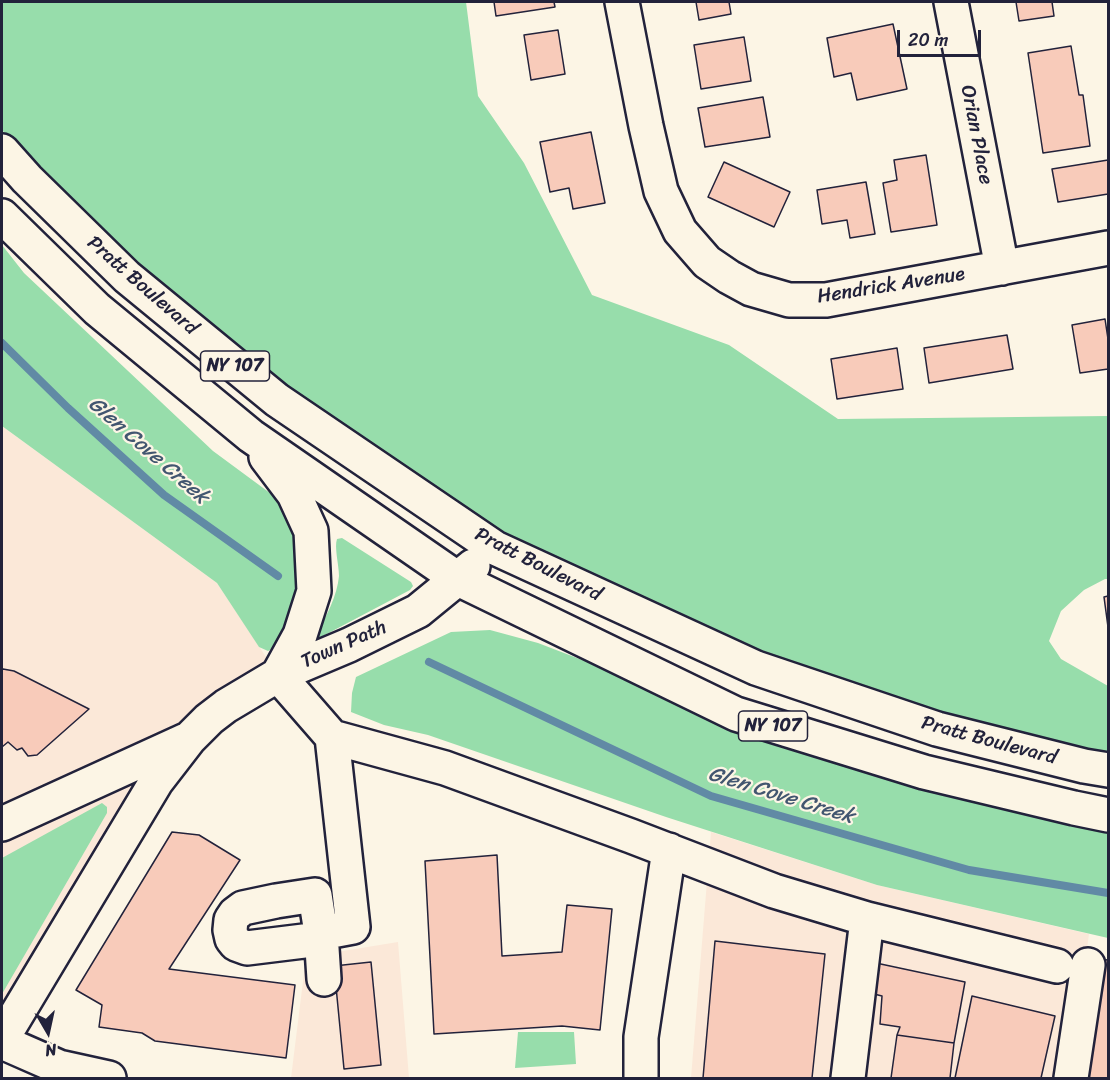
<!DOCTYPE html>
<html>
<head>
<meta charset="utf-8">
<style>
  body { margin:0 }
  #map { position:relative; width:1110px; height:1080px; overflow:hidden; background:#fcf5e5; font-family:Sriracha,sans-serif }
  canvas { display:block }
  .frame { position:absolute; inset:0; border:3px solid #22223b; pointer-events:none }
  .north { position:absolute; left:18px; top:1002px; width:60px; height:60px; -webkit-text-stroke:4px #fcf5e5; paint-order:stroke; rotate:171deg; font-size:16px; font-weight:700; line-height:24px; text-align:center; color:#22223b }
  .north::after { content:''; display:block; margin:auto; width:21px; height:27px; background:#22223b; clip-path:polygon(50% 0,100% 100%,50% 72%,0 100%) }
  .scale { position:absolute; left:897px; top:30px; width:84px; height:27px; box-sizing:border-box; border:3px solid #22223b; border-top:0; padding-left:8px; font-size:18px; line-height:21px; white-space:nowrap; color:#22223b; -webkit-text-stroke:4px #fcf5e5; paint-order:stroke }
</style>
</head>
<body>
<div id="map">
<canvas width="1110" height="1080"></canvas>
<div class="frame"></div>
<div class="north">N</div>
<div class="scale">20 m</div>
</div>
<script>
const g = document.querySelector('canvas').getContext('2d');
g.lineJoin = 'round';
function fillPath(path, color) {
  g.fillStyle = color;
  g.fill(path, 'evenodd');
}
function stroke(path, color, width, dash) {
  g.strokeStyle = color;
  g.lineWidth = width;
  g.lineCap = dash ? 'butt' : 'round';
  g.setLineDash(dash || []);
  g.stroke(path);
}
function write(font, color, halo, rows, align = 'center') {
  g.font = font + ' Sriracha,sans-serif';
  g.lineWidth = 4.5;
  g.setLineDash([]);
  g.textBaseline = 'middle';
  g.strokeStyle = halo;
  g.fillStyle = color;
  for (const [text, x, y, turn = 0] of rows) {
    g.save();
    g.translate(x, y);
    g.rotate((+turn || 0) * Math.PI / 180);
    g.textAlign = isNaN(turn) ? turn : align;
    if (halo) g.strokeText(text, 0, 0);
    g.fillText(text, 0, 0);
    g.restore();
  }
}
fillPath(new Path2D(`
  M2,426L217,583L278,675L226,706L2,1043Z
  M711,832L877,885L1089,934L1069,1078H691Z
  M398,942L409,1078H291L306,957Z`), '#fbe8d8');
fillPath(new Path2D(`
  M2,2H466L478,96L524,163L592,295L729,345L838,419L1108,416V579H1105L1084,590L1061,611L1049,641L1061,659L1108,686V754L997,733L727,647L509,540L412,479L228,346L67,202L2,130Z
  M2,245L24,273L213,451L274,496L301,536L303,579L289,627L277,646L268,651L259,647L217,583L2,426Z
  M342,538L411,582L413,586L410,590L321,637H318L317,633C327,615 337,596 339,576C339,565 334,547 337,539Z
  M490,630L538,643L733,718L1108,818V938L877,885L666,817L428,735L384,725L351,712L352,693L356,677L451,632Z
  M102,803L107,807V813L2,994V858Z
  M518,1032H574L576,1064L515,1068Z`), '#97ddab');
stroke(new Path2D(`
  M2,343L68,408L164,495L278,576
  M429,662L711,796L969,870L1108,893`), '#618aa5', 8);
const building = new Path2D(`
  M494,2H554L555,7L496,16Z
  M696,2H729L731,14L699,20Z
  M1016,2H1052L1054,16L1019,21Z
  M893,24L907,89L857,100L851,73L834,77L827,38Z
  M558,30L565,74L531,80L524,35Z
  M744,37L751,81L701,89L694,45Z
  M1071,46L1079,95H1083L1090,146L1043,153L1028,53Z
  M763,97L770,137L705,147L698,108Z
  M591,132L605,203L573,209L569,188L550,192L540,142Z
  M926,155L937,225L891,232L883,183L897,180L894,160Z
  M1108,160V194L1058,202L1052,169Z
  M724,162L790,192L774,227L708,197Z
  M866,182L875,234L850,238L847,220L822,224L817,190Z
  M1105,319L1108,339V369L1080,373L1072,325Z
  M1007,335L1013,369L929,383L924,348Z
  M897,348L903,389L837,399L831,359Z
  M1108,596V627L1104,597Z
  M3,669L14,671L89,709L37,755L28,756L22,748L17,750L8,742L2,747V670Z
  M172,832L199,835L240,860L169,969L295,985L286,1058L155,1041L142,1033L99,1027L102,1005L76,990Z
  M497,855L502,956L562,952L567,905L612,909L600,1030L562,1026L434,1034L425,861Z
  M715,941L825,954L812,1078H703Z
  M1098,959L1108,960V1078H1084Z
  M371,962L381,1065L344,1069L334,966Z
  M876,963L965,982L954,1043L897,1035L900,1027L880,1024L882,996L874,994Z
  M972,996L1055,1016L1041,1078H955Z
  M897,1035L954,1043L950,1078H891Z`);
fillPath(building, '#f8cbba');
stroke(building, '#22223b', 1.5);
const minor = new Path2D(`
  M622,2L646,126L661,191L680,231L707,262L729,277L751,289L789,300H826L1108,248
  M951,2L1002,268
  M278,675L332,737L353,927L321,933L315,895L276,901L243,908L235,914L231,920L230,930L232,939L236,944L247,948L312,940L321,933
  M332,737L445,768L631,836L774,891L867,919L848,1078
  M867,919L1057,966
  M321,933L324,979
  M641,1078V1037L669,850
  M1071,1078L1088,965`);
const major = new Path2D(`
  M2,151L27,179L127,277L277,400L495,548L756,668L937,729L1084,766L1108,770
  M2,216L97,309L251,436L458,579L736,714L924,772L1074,808L1108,815
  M266,457L294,494L311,531L314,591L300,635L278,675
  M2,824L186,740
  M2,1039L156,782L190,738L209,719L226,706L278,675L349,645L418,611L473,566
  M2,1042L59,1067L109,1078`);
stroke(minor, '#22223b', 38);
stroke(major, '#22223b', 38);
stroke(minor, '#fcf5e5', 33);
stroke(major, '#fcf5e5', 33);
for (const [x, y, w] of [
  [235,366,69],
  [773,726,69]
]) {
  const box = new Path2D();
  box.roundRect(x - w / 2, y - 15, w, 30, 4.5);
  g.fillStyle = '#fcf5e5';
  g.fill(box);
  stroke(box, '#22223b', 1.5);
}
write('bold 18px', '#22223b', null, [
  ["NY 107",235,366],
  ["NY 107",773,726]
]);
write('20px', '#22223b', '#fcf5e5', [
  ["Orian Place",976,135,79],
  ["Pratt Boulevard",142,286,41],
  ["Hendrick Avenue",891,286,-9],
  ["Pratt Boulevard",538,565,27],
  ["Town Path",344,645,-24],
  ["Pratt Boulevard",989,741,15]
]);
write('italic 21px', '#425670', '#fcf5e5', [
  ["Glen Cove Creek",148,451,41],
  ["Glen Cove Creek",781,796,17]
]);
</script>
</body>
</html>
